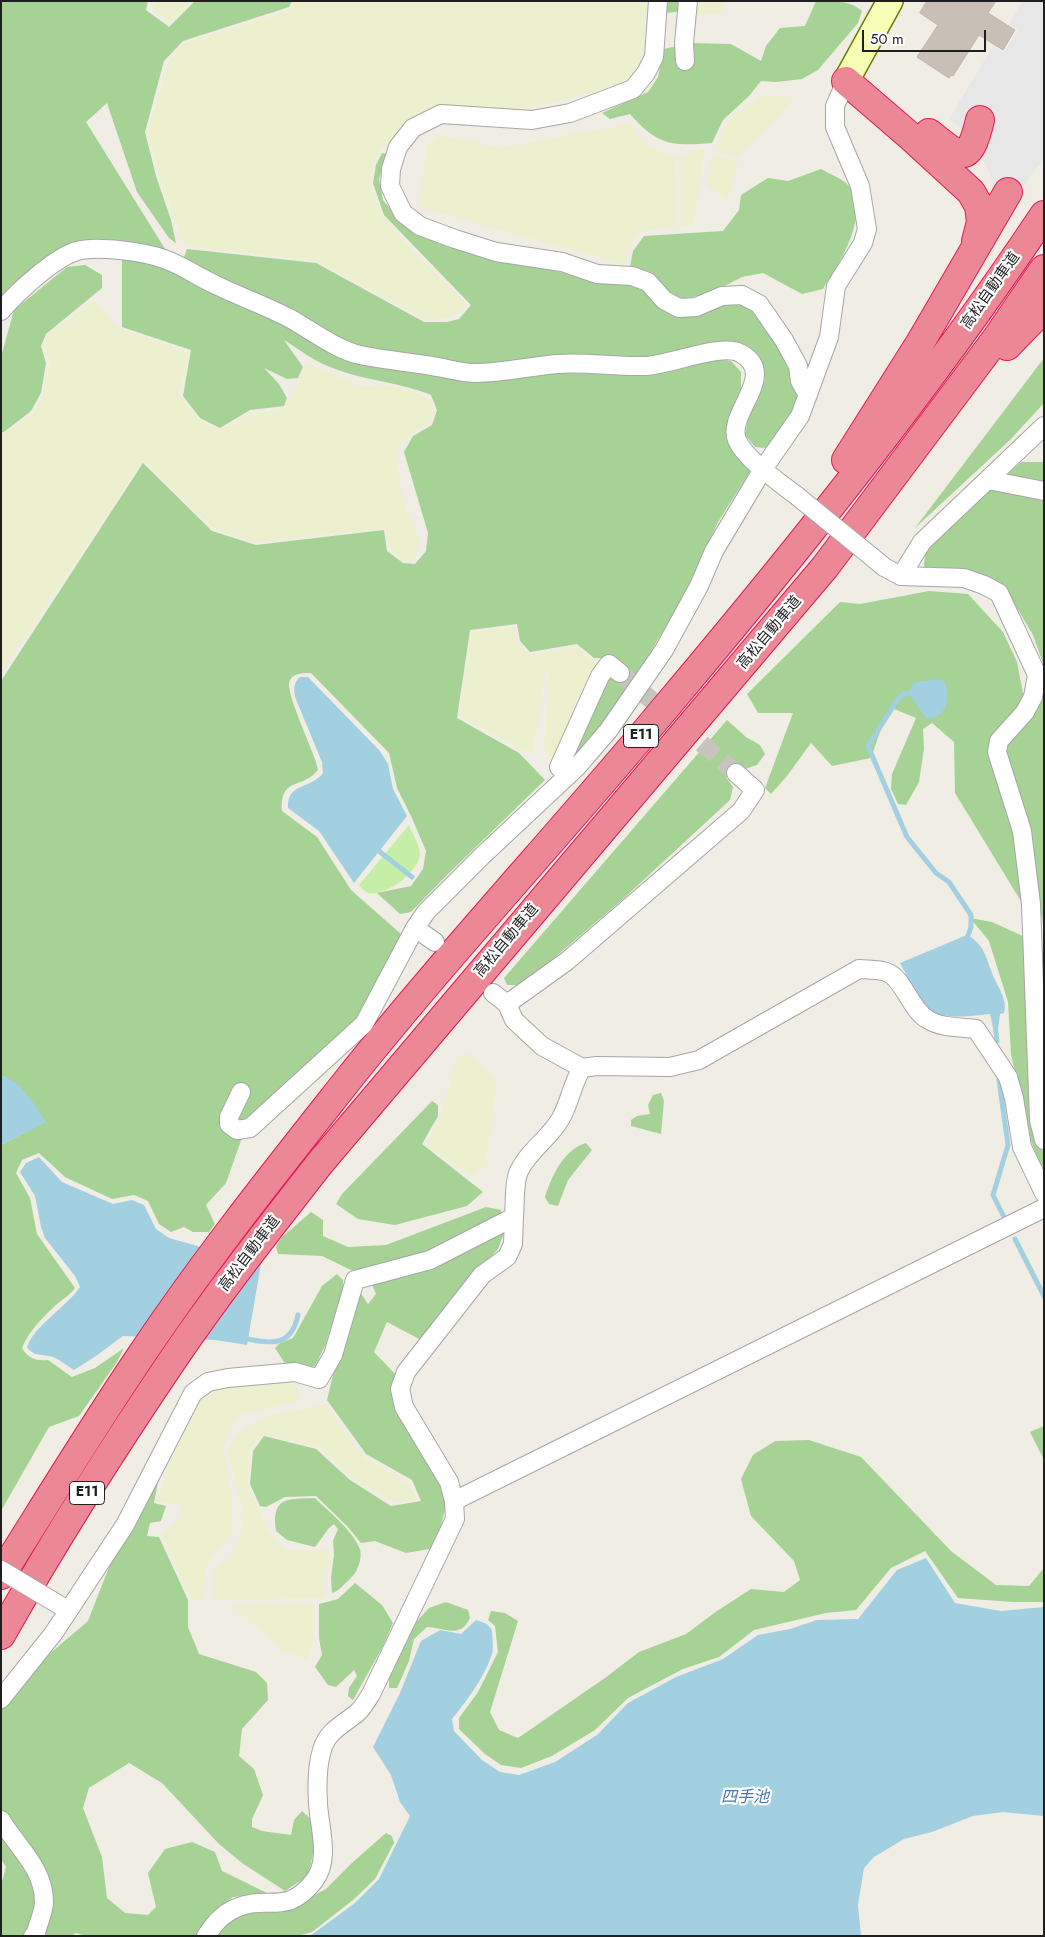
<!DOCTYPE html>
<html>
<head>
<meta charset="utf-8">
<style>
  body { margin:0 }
  #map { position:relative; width:1045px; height:1937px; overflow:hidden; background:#f0ede4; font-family:Jost,sans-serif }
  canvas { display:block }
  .frame { position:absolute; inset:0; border:2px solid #1f1f1f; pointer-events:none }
  .scale { position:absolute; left:862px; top:30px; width:124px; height:22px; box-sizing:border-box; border:2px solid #1f1f1f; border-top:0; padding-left:6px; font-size:15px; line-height:18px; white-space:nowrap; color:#1f1f1f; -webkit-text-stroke:4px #fff; paint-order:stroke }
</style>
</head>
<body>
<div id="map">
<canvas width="1045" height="1937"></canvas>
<div class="frame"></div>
<div class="scale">50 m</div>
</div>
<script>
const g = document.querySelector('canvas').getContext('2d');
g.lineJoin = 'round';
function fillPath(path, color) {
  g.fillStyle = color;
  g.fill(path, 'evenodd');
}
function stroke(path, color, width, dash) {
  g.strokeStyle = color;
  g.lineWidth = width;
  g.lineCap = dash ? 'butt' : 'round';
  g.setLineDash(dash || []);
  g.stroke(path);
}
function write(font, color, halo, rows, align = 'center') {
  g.font = font + ' Jost,"Noto Sans JP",sans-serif';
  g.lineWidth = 4.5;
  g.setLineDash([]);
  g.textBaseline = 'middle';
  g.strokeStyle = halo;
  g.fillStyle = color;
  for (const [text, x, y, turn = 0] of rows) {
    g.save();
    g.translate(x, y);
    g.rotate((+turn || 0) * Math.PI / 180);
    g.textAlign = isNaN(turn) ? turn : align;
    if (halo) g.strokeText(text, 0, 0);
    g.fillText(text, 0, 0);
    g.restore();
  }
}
fillPath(new Path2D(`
  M155,1H191L170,22L152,9Z
  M295,1H650L644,56L636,72L625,84L516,112L436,105L415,115L395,140L381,149L376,156L369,185L382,215L408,246L467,304L458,314L447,318L426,320L316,261L185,246L159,175L148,133L168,62L182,44L291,10Z
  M695,1H726L722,13L694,16Z
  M759,96L796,97L738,157L715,151L728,121Z
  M630,121L643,144L675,158V227L640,232L627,250L626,265L419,207L427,145L440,135L499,148L614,127Z
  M705,148L693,225L680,227L679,157Z
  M712,155L738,161L727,201L707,184Z
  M94,300L117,328L188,352L180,396L197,419L220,430L251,413L284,410L307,364L360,386L384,385L411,391L429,398L434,412L429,424L413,432L395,452L403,501L419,538L417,554L413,561H403L389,548L386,528L257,542L214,529L143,460L1,673V435L33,414L43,395L50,363L43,345L48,335Z
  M515,627L517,643L528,655L576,647L592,661L598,663L592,670L554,759L550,760L544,749L549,673H545L532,755L459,716L472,632Z
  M471,1054L497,1083L485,1166L472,1175L426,1145L440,1119L456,1058Z
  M298,1381V1401L241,1415L229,1427L223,1451L232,1494V1530L206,1567L202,1600L191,1599L162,1534L179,1520L182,1504L157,1502L169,1461L198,1402L210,1389Z
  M326,1405L363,1457L409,1484L417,1500L394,1502L351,1477L319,1447L262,1434L250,1449L247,1484L267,1528L285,1550L330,1551L328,1568L323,1572L325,1598L213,1600L214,1575L216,1567L229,1559L240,1538L244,1513L232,1471L229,1451L235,1436L252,1424L274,1414Z
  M313,1604V1637L308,1660L280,1649L232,1605Z`), '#ecf0cf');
fillPath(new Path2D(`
  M409,825C412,833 420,845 420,854C420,871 384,898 368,893C365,892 362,888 359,885Z`), '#c7eea7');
fillPath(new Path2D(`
  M1,1H148L146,10L169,27L195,1H292L289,7L183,41L164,61L145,132L156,176L171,220L176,243L169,238L137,192L107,103L86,122L167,252L108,242L1,299Z
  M666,1H684L683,11L666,13Z
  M816,1C833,1 850,0 862,11L858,23L818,70L802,79L776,82L761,81L749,96L723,120L712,143C672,146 658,146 630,114L610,119L602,113L648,92L658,77L664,49L690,43L731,44L761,61L766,46L780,28L805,26Z
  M382,153L386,154L379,179L383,200L404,225L445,246L503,262L555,271L597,282H624L642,288L671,315L693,317L718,306L735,302L754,308L781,351L798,393L795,409L786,426L765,448L755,447L745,435L748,419L765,379L758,359L747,346L728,341L648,359L473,364L359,347L183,260L187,249L316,263L424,322H447L459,319L471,305L384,215L373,183L376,165Z
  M821,169C829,174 842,178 848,185C872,214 839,264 823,289L802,294L763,273L742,277L711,293L683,299L670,293L656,278L630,267L633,251L644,236L723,231L739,210L741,195L768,178L788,181Z
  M122,258L167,267L284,323L357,362L559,373L648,375L716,359L731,361L741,372V390L729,418V438L733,452L751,470L718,522L681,601L636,676L619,703L579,753L574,749L609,658H594L577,644L530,652L520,641L517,624L470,630L457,718L519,753L545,780L446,876L411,912L400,914L377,893L411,886L423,869L426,851L412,818L397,788L389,753L311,673C303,673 290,673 289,684C288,696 310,745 315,759L318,770C302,790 280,776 282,811L317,837L351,890L401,934L368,1003L350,1029L243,1135L226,1183L206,1205L215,1224L209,1232H193L184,1227L171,1232L159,1224L148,1201L134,1195L112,1199L65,1177L39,1153L22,1160L16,1173L30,1198L37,1234L75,1288C70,1295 64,1298 57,1304C44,1316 28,1332 22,1348C29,1359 36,1361 48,1360L72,1377L95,1368L124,1348L117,1362L79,1416L49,1427L1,1511V1145L45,1122L7,1078L1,1076V681L143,463L212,531L256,545L384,530L387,551L403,563L415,564L426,551L428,533L404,452L413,436L432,425L437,410L431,395C396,381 357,380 323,364C310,358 297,348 284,340L303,367L298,378L287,379L264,368L279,384L287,398L284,406L250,410L220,428L200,418L183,396L191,350L122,327Z
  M85,265L102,275V288L46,334L41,346L46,363L41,393L31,411L4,432H1V357L14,310L67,267Z
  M1044,358V403L1010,440L915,528Z
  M1021,462H1044V666L1033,635L1008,593L937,574L924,567L925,554L940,535Z
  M929,591L968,594L1003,632L1017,662L1023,693L1035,703L1044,685V935L1042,916L1022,903L955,793L954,742L932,723L923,729L924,749L919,782L906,805L898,804L891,789L892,774L916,718L894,709L882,726L871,758L832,766L811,743L787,776L771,794L765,788L793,713H758L747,694L840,602L860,604Z
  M727,720L746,737L760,745L765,754L757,765L745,769L738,767L726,777L733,787L730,800L622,900L527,981L519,985H507L504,978Z
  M970,918L992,922L1025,937L1040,965L1044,951V1167L1039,1163L1027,1129L1011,1054L1008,1002L989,941Z
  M661,1093L664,1101L661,1134L631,1126V1120L637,1116L650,1114L648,1105L653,1095Z
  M432,1101L438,1105V1116L422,1144L483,1192L467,1206L395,1225L358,1219L336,1204L342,1194Z
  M586,1143L592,1150L568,1180L558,1206L549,1204L545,1197C552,1176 563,1150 586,1143Z
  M486,1207L501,1210L502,1216L431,1253L378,1269L351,1270L322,1256L278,1254L276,1247L281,1238L311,1212L323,1220V1236L348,1247L386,1245Z
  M501,1228L504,1233L498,1249L480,1269L423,1341L387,1322L374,1352L397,1376L445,1485V1509L440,1530L430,1549L406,1553L375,1541L361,1543L347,1526L316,1496L285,1497L266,1507L260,1506L250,1484L253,1451L264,1436L316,1449L350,1480L391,1506L421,1501L412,1480L366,1454L327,1400L334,1371L356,1299L360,1292L368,1304L376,1294L371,1282Z
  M337,1274L343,1280V1288L325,1346L315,1366L303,1369L284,1362L275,1348L280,1343L293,1338L322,1286Z
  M1044,1426V1460L1030,1432Z
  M809,1440L861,1457L951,1551L996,1585L1029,1586L1044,1568V1602H1013L958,1598L925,1551L891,1568L856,1610L826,1613L754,1630L719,1657L683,1669L628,1698L595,1730L552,1756L521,1768L501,1765L485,1754L459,1729V1718L478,1692L498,1652L495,1626L488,1620L491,1611L505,1613L518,1621L490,1712L499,1730L518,1738L605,1678L639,1652L686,1634L717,1611L751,1589L784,1592L800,1580L794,1561L751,1516L741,1479L753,1455L775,1441Z
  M162,1461L154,1503L166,1506L161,1521L150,1523L147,1536L159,1537L188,1600V1627L199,1654L256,1672L267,1683L268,1700L242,1729L239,1756L254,1769L263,1795L252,1819V1827L262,1831L291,1835L294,1820L302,1811L314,1822V1849L308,1876L285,1891L242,1863L219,1844L162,1783L129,1763L89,1788L83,1808L102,1857L107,1898L125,1913L148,1915L156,1907L148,1873L165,1849L192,1842L215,1852L222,1871L267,1893L233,1897L210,1914L196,1936H86L76,1933L71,1936H40L46,1926L53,1893L22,1833L1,1809V1709L14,1690L47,1656L88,1621L113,1557Z
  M315,1498C330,1513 350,1528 359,1547C364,1557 357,1573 350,1579C344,1584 339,1591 332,1593L331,1578L334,1555L333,1541L338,1529L334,1524L329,1528L315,1547L287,1540L276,1531C271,1496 288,1499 315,1498Z
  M355,1583L382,1605L393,1623L383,1646L353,1700L348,1696L349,1688L357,1676L354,1670L336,1687L328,1685L315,1667L322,1655L319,1638V1604L338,1599Z
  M446,1602L468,1610L470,1618C460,1639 446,1628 427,1627L414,1639L409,1661L397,1688H389V1672L409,1630L429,1608Z
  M1,1830C25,1867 53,1891 24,1936H1V1885L6,1867L1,1859Z
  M386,1833L392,1836L394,1843L375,1879L353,1900L312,1932L298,1936H212L246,1909L294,1906L326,1889L353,1862Z`), '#a6d296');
fillPath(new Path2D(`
  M1023,1H1044V160L1033,172L999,226L991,213L992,180L987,167L959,126L949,119L993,46L1004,53L1018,30L1009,24Z`), '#e7e7e7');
fillPath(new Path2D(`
  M300,677H308L380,751L388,764L393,789L407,816L354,883L319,831L288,808C287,782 310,790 323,773L322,762L295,697C294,688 293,683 300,677Z
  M936,679L944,681C952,697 946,720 926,718L909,694L913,683Z
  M967,935C984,944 986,957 992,973C997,987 1008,998 1004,1013L1000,1014L998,1030L994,1031L990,1014C970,1016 938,1022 923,1004C913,992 907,975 900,963Z
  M1,1076C22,1081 35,1106 46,1122L1,1145Z
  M39,1157L62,1182L113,1204L132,1200L144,1205L156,1229L169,1238L261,1264L247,1345L216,1340L123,1336L96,1356L74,1370C67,1366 57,1357 49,1356C38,1354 37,1357 27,1348C32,1327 67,1307 80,1287L75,1276L45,1238L41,1227L35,1196L20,1172L26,1163Z
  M926,1558L955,1603L1001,1611L1044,1607V1816L1003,1812L973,1816L932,1832L904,1839L874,1857L864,1868L858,1905L861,1936H310L355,1903L379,1879L410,1816L400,1802L391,1775L373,1747L400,1693L421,1641L440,1630L461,1634L476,1620L487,1624L492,1630C492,1637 494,1647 492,1654C485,1676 467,1701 452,1719L454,1731L482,1760L500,1772L519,1775L555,1762L597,1735L628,1703L676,1677L723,1659L758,1635L790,1629L817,1620L858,1619L897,1570Z`), '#a2d0e1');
stroke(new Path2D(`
  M916,692L903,694L898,699L868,746L907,837L936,873L949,882L971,915V927L966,941
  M375,848L412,877
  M995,1025L997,1041
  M999,1080L1008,1145L993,1195L1004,1217
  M1015,1239L1044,1296
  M242,1338C269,1343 291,1349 298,1315`), '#a2d0e1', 5);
const building = new Path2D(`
  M927,1H996L988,13L1015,30L1003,50L979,35L953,76L951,75L949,78L917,57L938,25L920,13Z`);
fillPath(building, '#c8bfb7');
stroke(building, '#c3b4a6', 1);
stroke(new Path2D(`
  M620,673L736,773`), '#c6c4bd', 18, [18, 9]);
const street = new Path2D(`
  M658,1L654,57L646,73L633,89L570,113L532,120L441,114L413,128L398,147L391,169L390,186L403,213L420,226L455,239L496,252L562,262L597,274L632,276L648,282L664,300L679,308L696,307L722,296L742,295L759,304L784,340L798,366L800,381L808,395
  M685,61L684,43L688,1
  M1,311C16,293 55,257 77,251C96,245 145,252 164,259C182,265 198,277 216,285C240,297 267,306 291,319C312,331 337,350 360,355C384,360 408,362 432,366C446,368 461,373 476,373C503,373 531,366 558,364C587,362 616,367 645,366C669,365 722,343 740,353C780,374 726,413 737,440C745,459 780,483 797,496
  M988,480L1044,491
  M872,557L884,567L901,576L964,578L984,585L999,593L1037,675L1033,697L1025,712L999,741L997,752L1022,831L1031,904L1039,1120L1044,1140
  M901,576L922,542L1044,426
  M567,776L559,767L600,676L609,664L620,673
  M435,942L415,928L426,912L482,856L577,767L608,731L664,650L699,586L714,551L763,469L800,416L829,337L836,286L863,243L867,229L860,186L835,127V106L846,81
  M493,993L507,1004L514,1020L542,1046L582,1068L597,1066L670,1067L699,1060L859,969C867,970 878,969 886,972C903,977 910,1009 927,1019C941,1028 959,1027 976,1029L1008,1077L1014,1098L1022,1147L1044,1193
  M507,1004L567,961L741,811L755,790L736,773
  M241,1092L229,1117V1124L237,1130L250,1128L364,1024L415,928
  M454,1501L1044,1208
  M1,1699L53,1634L125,1525L193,1393L208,1382L228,1378L295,1372L319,1379L333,1355L355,1280L430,1260L514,1217C515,1205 514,1181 519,1171C529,1150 550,1138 561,1118C570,1102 572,1084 582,1068
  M1,1820C17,1847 44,1868 44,1902C44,1912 38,1923 36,1933L33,1936
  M206,1936C214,1924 222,1914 236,1908C267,1894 286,1917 314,1881C331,1859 319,1827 318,1803C317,1787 317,1766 322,1750C327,1731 344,1724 357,1713C363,1708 367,1700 371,1694L455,1519L454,1501L449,1482L404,1407L400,1389L406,1372L482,1275L507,1257L513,1244L514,1217`);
const secondary = new Path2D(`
  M846,81L890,1`);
const highway = new Path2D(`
  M846,81L911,137L971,192L979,206L981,222L976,241
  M929,133C961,159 969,166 980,120
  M1007,346L1044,308
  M846,460L920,343L1008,192
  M1,1575C47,1502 92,1428 140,1357C204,1261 276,1171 347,1081C449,953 561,833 666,707C799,549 929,387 1044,215
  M1,1635C55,1539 115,1445 176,1355C221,1289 271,1226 320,1163L825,567L996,339L1044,269`);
stroke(street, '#a6a6a6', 20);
stroke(secondary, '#6a7c00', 28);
stroke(highway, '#e61958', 30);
stroke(street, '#fff', 18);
stroke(secondary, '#f7fdb5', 25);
stroke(highway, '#ec8796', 28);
const streetBridge = new Path2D(`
  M797,496L872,557
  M1,1570L61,1606`);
stroke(streetBridge, '#a6a6a6', 20, []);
stroke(streetBridge, '#fff', 18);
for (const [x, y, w] of [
  [641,736,35],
  [87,1493,35]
]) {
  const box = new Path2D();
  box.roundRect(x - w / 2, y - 11.5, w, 23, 4);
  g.fillStyle = '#fff';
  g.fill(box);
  stroke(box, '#1f1f1f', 1);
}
write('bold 14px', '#1f1f1f', null, [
  ["E11",641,736],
  ["E11",87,1493]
]);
write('15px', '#1f1f1f', '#fff', [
  ["高松自動車道",991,291,-55],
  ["高松自動車道",770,633,-50],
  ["高松自動車道",507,941,-50],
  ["高松自動車道",250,1254,-53]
]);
write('italic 16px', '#4579b5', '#fff', [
  ["四手池",745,1798]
]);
</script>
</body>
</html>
